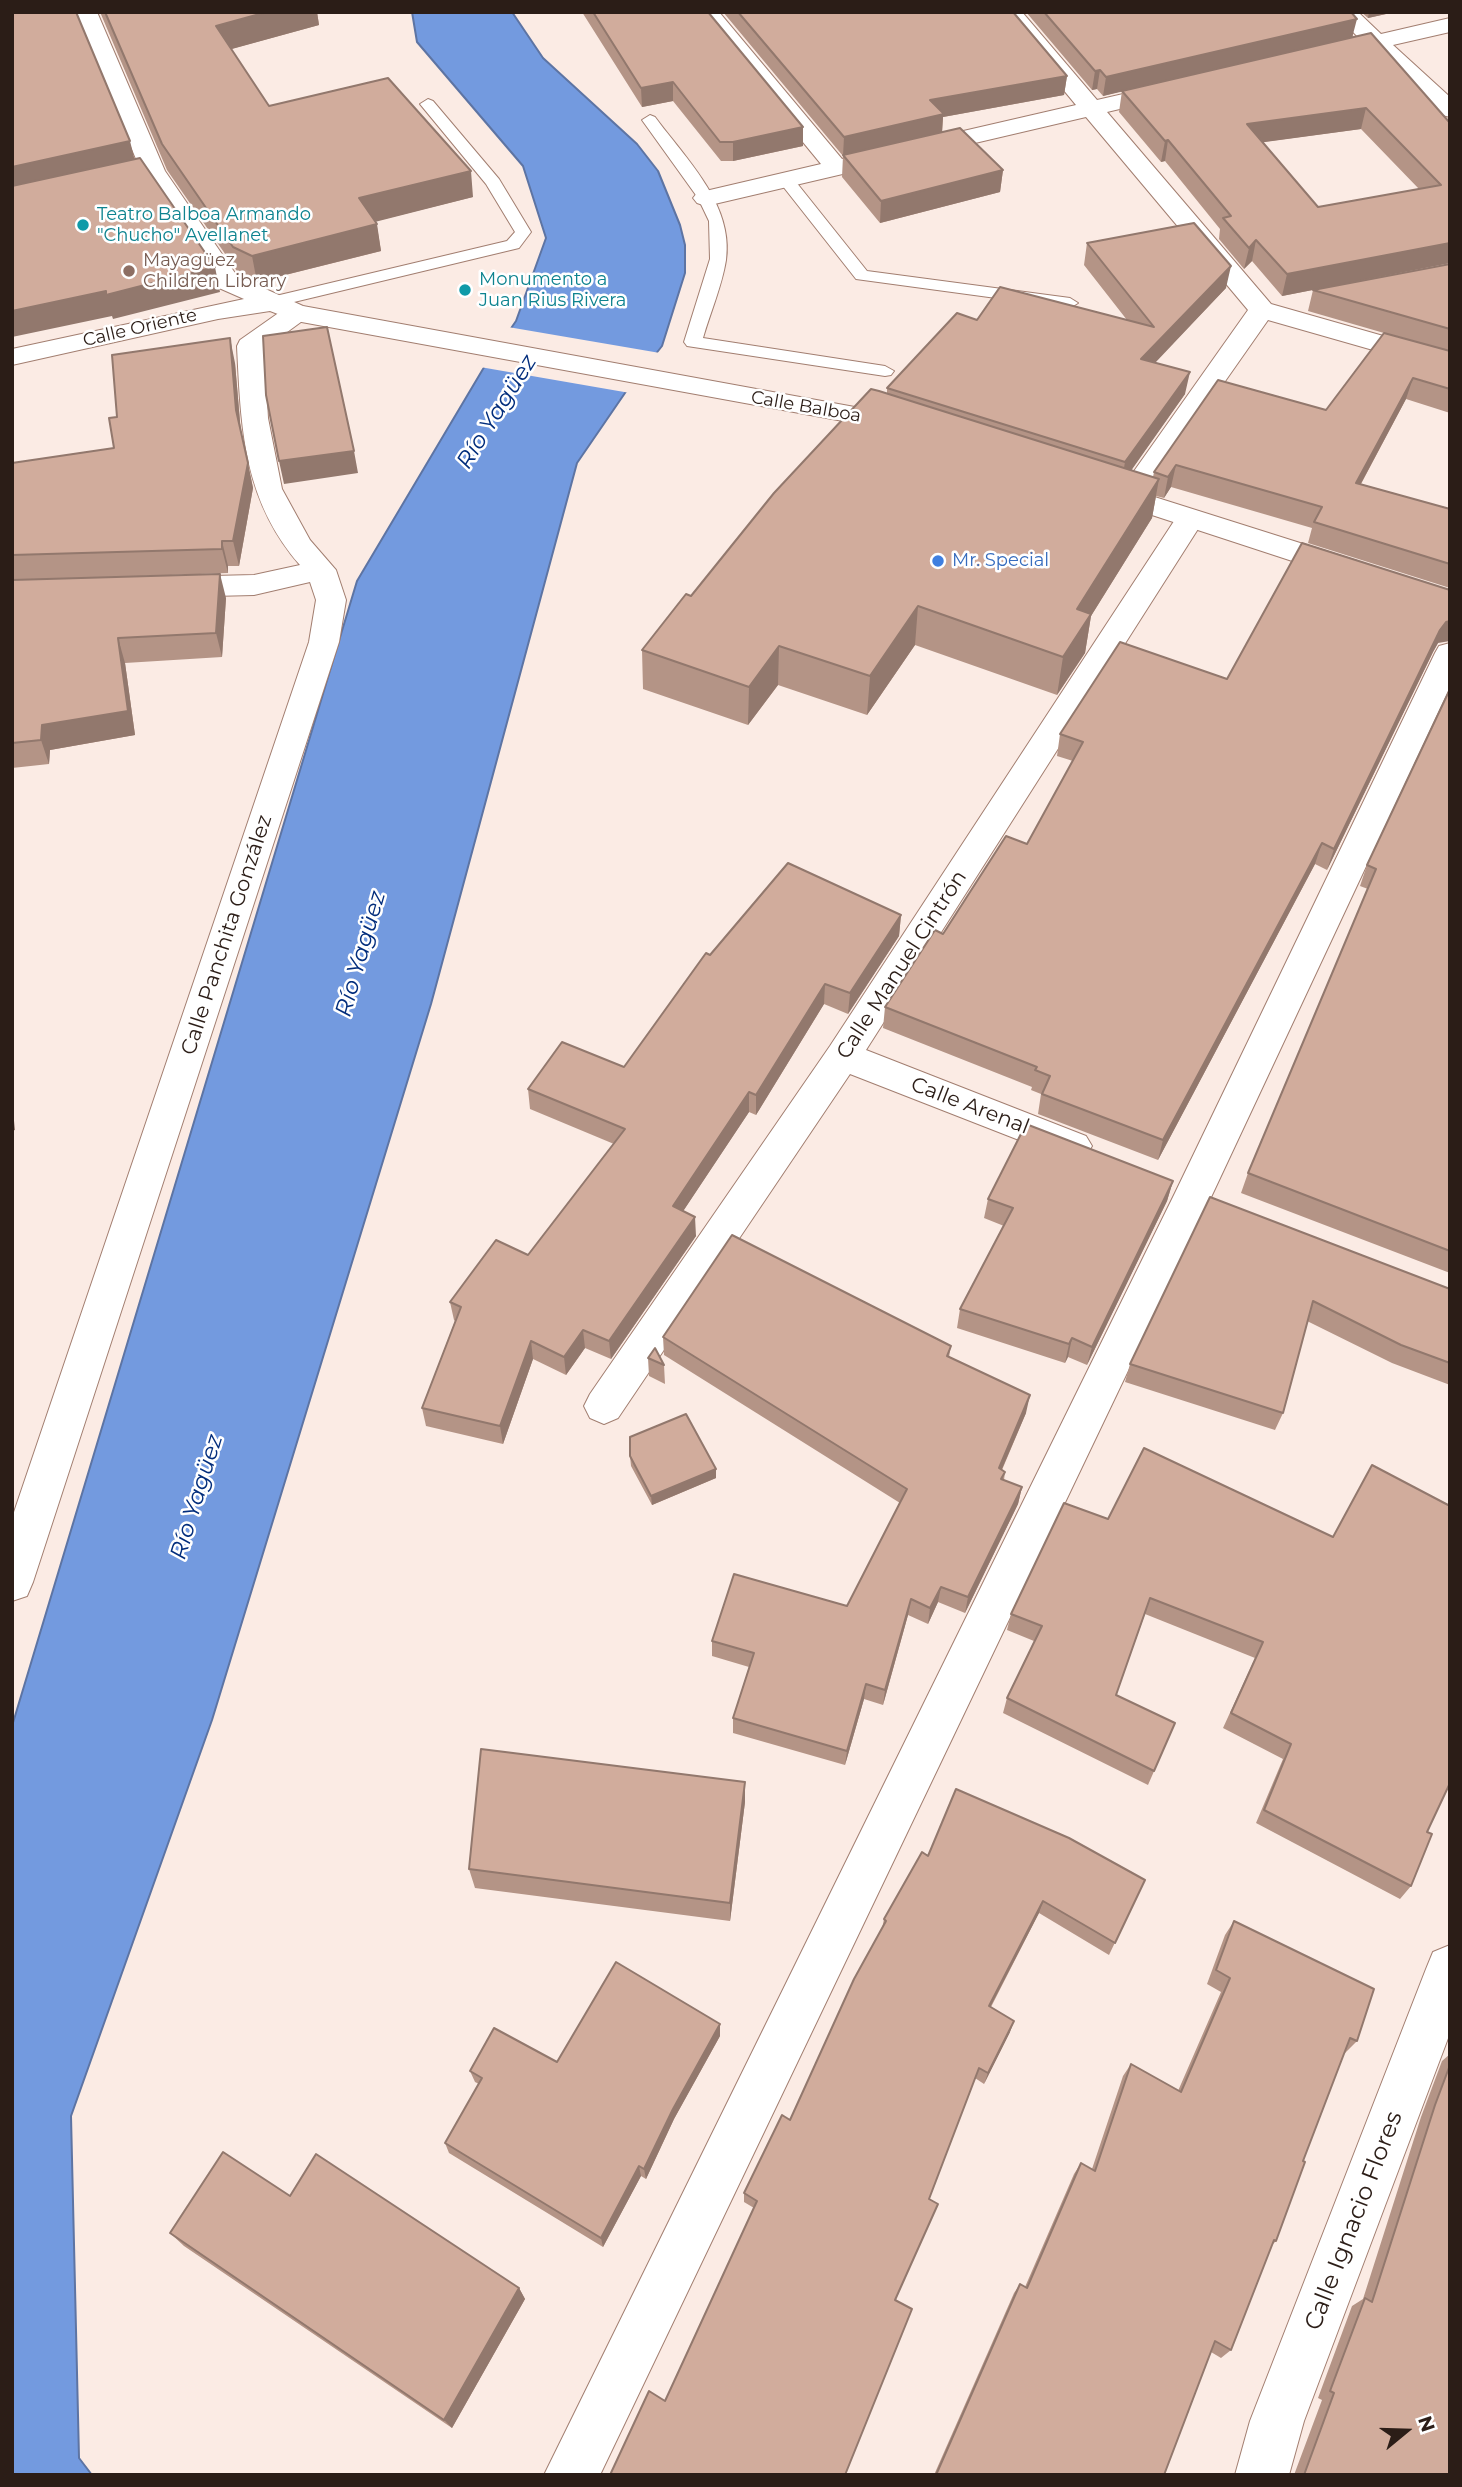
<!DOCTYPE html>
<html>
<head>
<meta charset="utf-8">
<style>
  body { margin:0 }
  #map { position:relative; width:1462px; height:2487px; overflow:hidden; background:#fbebe4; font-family:Montserrat,sans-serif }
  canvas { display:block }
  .frame { position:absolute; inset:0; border:14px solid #2b1d17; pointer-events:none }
  .north { position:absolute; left:1371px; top:2396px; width:70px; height:70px; -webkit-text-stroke:5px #fff; paint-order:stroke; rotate:71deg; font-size:19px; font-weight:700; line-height:28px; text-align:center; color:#2b1d17 }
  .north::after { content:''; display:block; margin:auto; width:24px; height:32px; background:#2b1d17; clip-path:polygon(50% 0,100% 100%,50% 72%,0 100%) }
</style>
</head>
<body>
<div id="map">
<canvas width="1462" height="2487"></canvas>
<div class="frame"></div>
<div class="north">N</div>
</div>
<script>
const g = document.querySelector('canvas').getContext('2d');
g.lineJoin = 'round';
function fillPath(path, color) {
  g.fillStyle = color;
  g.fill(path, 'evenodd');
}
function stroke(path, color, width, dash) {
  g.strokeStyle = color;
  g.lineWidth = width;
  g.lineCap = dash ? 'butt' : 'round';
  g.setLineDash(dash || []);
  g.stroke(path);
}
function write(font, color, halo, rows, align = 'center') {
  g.font = font + ' Montserrat,sans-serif';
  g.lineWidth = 5;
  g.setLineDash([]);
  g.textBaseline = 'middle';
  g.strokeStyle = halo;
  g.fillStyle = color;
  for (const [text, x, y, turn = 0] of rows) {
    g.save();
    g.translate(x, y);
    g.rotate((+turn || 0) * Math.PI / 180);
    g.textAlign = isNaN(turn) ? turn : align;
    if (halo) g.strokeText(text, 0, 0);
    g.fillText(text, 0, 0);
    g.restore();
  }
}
const water = new Path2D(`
  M412,12H512L543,58L637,144L658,171L680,225L685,245V273L662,346L625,393L577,463L431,1004L212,1720L71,2116L79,2458L92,2475H12V1726L357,581L483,369L516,321L546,238L523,166L417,42Z`);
fillPath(water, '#739adf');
stroke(water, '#5d74a3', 2);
fillPath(new Path2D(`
  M508,327L660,353L630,393L480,367Z`), '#fbebe4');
const lane = new Path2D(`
  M428,99L433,101L499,179L531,232L519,248L269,308L263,307L261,303L263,299L507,241L515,232L486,184L420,104Z
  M650,115L655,117C685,158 734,204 726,260C722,286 710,313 703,338L885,366L894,371L891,375L885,376L687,346L684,342L710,259L709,221L698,198L642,120Z
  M786,175L792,177L867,271L1070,298L1078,303L1070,308L856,279L778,180Z`);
const street = new Path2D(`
  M696,12H719L842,159L1076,105L999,12H1022L1097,100L1171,83L1179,85L1183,90L1179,95L1107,112L1271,304L1450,355V372L1268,320L1139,504L1129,507L1119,504L1115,498L1248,310L1086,117L706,206L697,203L693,198L697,193L821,164Z
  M1333,12H1358L1381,34L1450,18V32L1393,45L1450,97V117L1442,115L1372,50L1329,60L1321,58L1317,53L1321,48L1360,39Z
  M296,305L305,307L309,313L305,319L264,349L268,418L282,489L310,540L336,570L346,600L339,642L33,1582L27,1596L12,1601V1518L309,642L316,600L310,582L254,595L171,597L160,594L156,587L160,580L171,577L254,575L300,565C243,500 241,428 237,346L240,340L287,307Z
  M1190,509L1200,512L1205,518L866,1050L1086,1136L1092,1146L1086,1156L1073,1161L1060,1156L850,1074L618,1418L604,1424L590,1418L584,1406L590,1394L830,1046L1180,512Z
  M1450,643V687L1213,1193L600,2475H544L1175,1193L1435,653L1439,646Z
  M1450,1945V2033L1304,2421L1289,2475H1235L1250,2421L1426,1969L1433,1952Z`);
const primary = new Path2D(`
  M75,12H97L165,171L237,276L303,306L882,412L909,420L913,426L909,432L899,434L876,427L296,321L270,311L218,319L12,365V349L244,299L219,288L141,171Z
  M1104,481L1357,561L1361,568L1357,575L1346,577L1335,575L1094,496L1090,490L1094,484Z`);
stroke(lane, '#a27e70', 2);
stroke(street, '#a27e70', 2);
stroke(primary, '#a27e70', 2);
fillPath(lane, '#fff');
fillPath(street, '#fff');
fillPath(primary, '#fff');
fillPath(new Path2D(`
  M100,12H317L319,25L231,49L269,106L473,197L376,221L381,251L257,282L239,274L167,170Z
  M582,12H708L803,146L733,161H721L673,101L642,107Z
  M723,12H1013L1067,76L1064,95L943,117L942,132L1003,170L1000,192L880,223L842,177L843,156Z
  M1026,12H1351L1353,38L1450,123V263L1282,296L1252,261L1244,269L1219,239L1220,229L1165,161L1161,162L1119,112L1122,91L1103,96L1097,89L1092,90ZM1361,129L1419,189L1318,207L1263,142Z
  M1361,12H1395L1368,18Z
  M1087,243L1226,288L1155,362L1185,394L1131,470L1153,477L1154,472L1326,410L1384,333L1308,311L1313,290L1450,264V413L1406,399L1361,484L1450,509V588L1308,543L1312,528L1171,487L1164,498L1156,496L1152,518L1091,616L1085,653L1057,695L915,645L867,715L778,685L748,725L643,689L642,650L691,596L887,393V388L977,320H1127L1084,265Z
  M235,363L241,433L253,488L239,566H228V573L84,578L226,598L222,657L125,663L135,735L50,750L49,764L12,768V463L114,448L117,417Z
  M1438,643L1433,652L1327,870L1315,864L1158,1160L1038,1114L1041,1094L1031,1090L1032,1087L883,1028L885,1007L943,934L1027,844L1073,761L1057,756L1060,734L1227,679Z
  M1450,689V1273L1241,1193L1248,1173L1368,889L1360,886L1367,865Z
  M901,915L899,936L848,1014L824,1004L756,1115L749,1112L683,1211L696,1236L611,1359L585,1348L566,1375L533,1359L503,1444L426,1426L422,1408L455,1321L454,1320L450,1302L528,1255L614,1144L530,1109L528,1089L624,1067L710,955Z
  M1173,1181L1167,1201L1087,1365L1068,1357L1065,1363L957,1328L960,1309L1004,1226L984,1218L988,1199Z
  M1210,1197L1450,1289V1385L1392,1363L1307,1321L1283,1413L1275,1430L1125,1382L1130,1364Z
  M663,1337L951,1346L949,1357L1026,1413L1002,1470L1005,1472L1004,1480L1022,1487L1018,1504L965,1613L938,1602L928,1624L908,1615L883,1705L864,1699L845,1765L733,1733V1718L749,1667L712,1656V1641L847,1606L900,1503L664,1355Z
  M648,1358L664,1365L665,1384L649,1376Z
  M630,1456L716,1478L652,1505L631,1466Z
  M1108,1519L1450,1783L1427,1832L1411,1886L1400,1899L1256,1823L1283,1759L1223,1728L1255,1658L1145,1614L1116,1695L1175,1723L1148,1785L1003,1713L1007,1698L1034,1641L1007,1630L1011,1614Z
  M745,1802L730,1921L475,1888L469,1869Z
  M928,1856L1145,1880L1109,1955L1039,1913L991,2007L1010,2032L984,2084L975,2078L665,2401L754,2208L744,2202V2193L790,2120L882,1929L884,1919Z
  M1234,1921L1357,2041L1344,2054L1303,2161L1276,2241L1272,2245L1231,2350L1221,2358L1211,2352L1164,2475H934L1014,2293L1020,2284L1025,2287L1074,2174L1081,2163L1092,2169L1123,2076L1131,2064L1178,2091L1221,1992L1207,1984L1225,1935Z
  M720,2036L674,2119L646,2179L641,2176L603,2247L449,2153L445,2143L479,2084L475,2082L470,2071L557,2062Z
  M1450,2054V2475H1294L1322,2400L1318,2398L1352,2306L1363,2299L1421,2117L1442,2061Z
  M290,2196L519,2288L525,2299L452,2428L184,2246L170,2233Z`), '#b49486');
fillPath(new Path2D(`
  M267,12H317L319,25L221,52L216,26Z
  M1369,12H1395L1368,18Z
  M1357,19L1352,38L1103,96L1106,77Z
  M1100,70L1097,89L1092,90L1095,71Z
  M1067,76L1064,95L943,117L942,133L843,156L844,137L930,100Z
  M673,82V101L642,107L641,88Z
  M1366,108L1361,129L1243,145L1247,124Z
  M803,127V146L733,161V142Z
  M1168,140L1165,161L1161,162L1165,141Z
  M130,141L136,165L12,192V167Z
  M1003,170L1000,192L880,223L881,201Z
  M471,171L473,197L363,225L359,198Z
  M377,224L381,251L257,282L252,256Z
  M1256,240L1252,261L1244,269L1249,248Z
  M1450,243V263L1282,296L1287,274Z
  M1231,266L1226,288L1138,381L1141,359Z
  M215,267L220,292L113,319L112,316L12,337V311Z
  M230,338L235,363L241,434L236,410Z
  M1190,372L1185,394L1121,485L1125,462Z
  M1413,378L1406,399L1350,504L1356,483Z
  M354,451L358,473L284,484L279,461Z
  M248,463L253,488L239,566L233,541Z
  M1176,465L1171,487L1164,498L1168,477Z
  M1159,479L1152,518L1091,616L1085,653L1057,695L1063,657L1077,609Z
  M222,541L228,566V573L222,549Z
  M220,574L226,598L222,657L216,633Z
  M918,606L915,645L867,715L870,676Z
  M1450,621V641L1438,643L1433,652L1327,870L1334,849L1440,630L1446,622Z
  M118,638L125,663L135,735L50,750L49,764L41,740L42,725Z
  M779,646L778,685L748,725L749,687Z
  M1322,843L1315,864L1158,1160L1163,1140Z
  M901,915L899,936L848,1014L850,993Z
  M825,984L824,1004L756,1115V1095Z
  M749,1092V1112L674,1225L673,1206Z
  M12,1102L15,1130L12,1131Z
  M1173,1181L1167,1201L1087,1365L1092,1347Z
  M695,1217L696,1236L611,1359L609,1341Z
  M583,1330L585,1348L566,1375L564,1357Z
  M1072,1338L1068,1357L1065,1363L1069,1344Z
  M531,1341L533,1359L503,1444L500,1426Z
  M1030,1395L1026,1413L995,1485L999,1468Z
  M716,1469V1478L652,1505L651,1496Z
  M1022,1487L1018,1504L965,1613L968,1597Z
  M941,1587L938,1602L928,1624L930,1608Z
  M911,1599L908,1615L883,1705L885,1690Z
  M866,1684L864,1699L845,1765L847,1751Z
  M745,1782V1802L730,1921V1903Z
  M1043,1901L1039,1913L985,2017L989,2006Z
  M1014,2021L1010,2032L984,2084L988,2073Z
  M720,2024V2036L674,2119L646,2179L644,2169L673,2109Z
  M639,2166L641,2176L603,2247L601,2238Z
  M519,2288L525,2299L452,2428L444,2420Z`), '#92786d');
const building = new Path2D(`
  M12,12H76L130,141L12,167Z
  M105,12H267L216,26L269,106L388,78L471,171L359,198L377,224L252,256L233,247L162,144Z
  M593,12H708L803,127L733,142H720L673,82L641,88Z
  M738,12H1013L1067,76L930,100L944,114L844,137Z
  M1044,12H1351L1357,19L1106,77L1100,70L1095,71Z
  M1371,33L1450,123V243L1287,274L1256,240L1249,248L1223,218L1231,216L1168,140L1165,141L1122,91ZM1366,108L1441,185L1318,207L1247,124Z
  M960,128L1003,170L881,201L843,155Z
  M140,158L215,267L106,295V291L12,311V186Z
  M1194,223L1231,266L1141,359L1190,372L1125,462L887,388L957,313L977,320L1000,287L1154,327L1087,243Z
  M1450,264V329L1313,290Z
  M327,327L354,451L279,461L266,395L263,336Z
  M1384,333L1450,351V389L1413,378L1356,483L1450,509V564L1314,522L1322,507L1176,465L1168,477L1154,472L1218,380L1326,410Z
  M230,338L236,410L248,463L233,541H222V549L12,555V463L114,448L109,418L117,417L112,355Z
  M871,389L879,391L1159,479L1077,609L1091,614L1063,657L918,606L870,676L779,646L749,687L642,650L686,594L691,596L774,493Z
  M1302,543L1450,590V621L1446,622L1440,630L1334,849L1322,843L1163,1140L1042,1094L1050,1076L1035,1070L1037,1067L885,1007L935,930L943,934L1006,836L1027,844L1083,742L1060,734L1120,642L1227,679Z
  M220,574L216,633L118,638L128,711L42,725L41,740L12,743V580Z
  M1450,689V1251L1248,1173L1376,869L1367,865Z
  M788,863L901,915L850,993L825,984L756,1095L749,1092L673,1206L695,1217L609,1341L583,1330L564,1357L531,1341L500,1426L422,1408L461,1307L450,1302L496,1240L528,1255L625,1129L528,1089L562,1042L624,1067L706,953L710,955Z
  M1026,1124L1173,1181L1092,1347L1072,1338L1069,1344L960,1309L1013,1208L988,1199Z
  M1210,1197L1450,1289V1363L1401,1345L1313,1301L1283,1413L1130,1364Z
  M732,1235L951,1346L947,1356L1030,1395L999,1468L1005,1472L1001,1479L1022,1487L968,1597L941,1587L930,1608L911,1599L885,1690L866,1684L847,1751L733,1718L754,1653L712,1641L734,1574L847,1606L907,1489L663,1337Z
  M655,1348L664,1365L648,1358Z
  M686,1414L716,1469L651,1496L630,1456V1437Z
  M1144,1448L1333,1537L1372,1465L1450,1506V1783L1427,1832L1432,1834L1411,1886L1264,1810L1291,1744L1231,1713L1263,1642L1150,1598L1116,1695L1175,1723L1154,1771L1007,1698L1042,1626L1011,1614L1064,1503L1108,1519Z
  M481,1749L745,1782L730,1903L469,1869Z
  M956,1789L1069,1838L1145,1880L1115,1943L1043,1901L989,2006L1014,2021L988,2073L979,2068L929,2199L938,2204L895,2300L912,2309L845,2475H610L649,2391L665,2401L757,2201L744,2193L782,2115L790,2120L854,1979L886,1921L884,1919L922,1852L928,1856Z
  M1234,1921L1374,1989L1357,2041L1350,2038L1303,2161L1305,2162L1276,2241L1274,2240L1231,2350L1215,2341L1164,2475H936L1020,2284L1027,2288L1081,2163L1095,2171L1131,2064L1181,2092L1230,1978L1216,1970Z
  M616,1962L720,2024L673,2109L644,2169L639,2166L601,2238L445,2143L482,2078L470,2071L494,2028L557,2062Z
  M1450,2065V2475H1304L1334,2393L1330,2391L1365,2298L1372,2302L1435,2105Z
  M223,2152L290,2196L316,2154L519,2288L444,2420L170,2233Z`);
fillPath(building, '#d1ac9c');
stroke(building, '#92786d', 2);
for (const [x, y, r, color] of [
  [83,225,7,"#0f9aa8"],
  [129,271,7,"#8d6e63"],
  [465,290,7,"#0f9aa8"],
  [938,561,7,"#3f7fe0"]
]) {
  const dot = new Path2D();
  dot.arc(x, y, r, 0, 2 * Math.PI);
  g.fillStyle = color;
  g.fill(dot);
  stroke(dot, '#fff', 2.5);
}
write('18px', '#0d838f', '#fff', [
  ["Teatro Balboa Armando",97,215],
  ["\"Chucho\" Avellanet",97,236],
  ["Monumento a",479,280],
  ["Juan Rius Rivera",479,301]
], 'left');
write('18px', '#785e54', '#fff', [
  ["Mayagüez",143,261],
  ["Children Library",143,282]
], 'left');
write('18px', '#2b1d17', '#fff', [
  ["Calle Oriente",140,328,-13],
  ["Calle Balboa",806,407,10]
]);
write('18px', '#366cbe', '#fff', [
  ["Mr. Special",952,561]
], 'left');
write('21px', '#2b1d17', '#fff', [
  ["Calle Panchita González",227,935,-72],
  ["Calle Manuel Cintrón",902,965,-57],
  ["Calle Arenal",970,1106,21]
]);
write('italic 23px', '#022d7c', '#fff', [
  ["Río Yagüez",497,412,-58],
  ["Río Yagüez",361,954,-74],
  ["Río Yagüez",197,1497,-73]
]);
write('24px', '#2b1d17', '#fff', [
  ["Calle Ignacio Flores",1354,2221,-69]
]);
</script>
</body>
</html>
